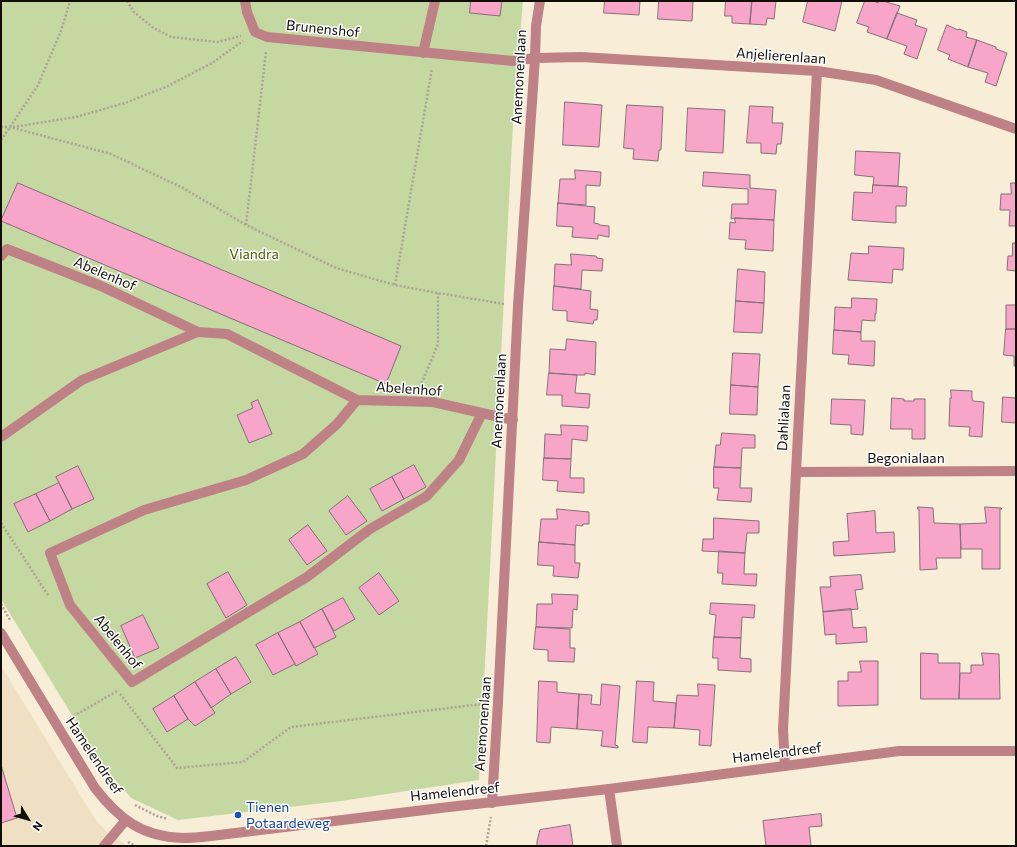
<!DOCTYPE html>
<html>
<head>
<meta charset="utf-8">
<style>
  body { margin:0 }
  #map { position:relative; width:1017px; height:847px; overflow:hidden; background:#f8edd7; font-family:Commissioner,sans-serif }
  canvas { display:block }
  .frame { position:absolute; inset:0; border:2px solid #110d07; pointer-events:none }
  .north { position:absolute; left:8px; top:799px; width:40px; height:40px; -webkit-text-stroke:3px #fff; paint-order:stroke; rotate:127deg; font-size:11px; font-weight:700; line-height:16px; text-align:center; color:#110d07 }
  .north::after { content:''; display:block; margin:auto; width:14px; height:18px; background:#110d07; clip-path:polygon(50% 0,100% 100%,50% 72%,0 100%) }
</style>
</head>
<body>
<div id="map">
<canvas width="1017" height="847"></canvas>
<div class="frame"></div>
<div class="north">N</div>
</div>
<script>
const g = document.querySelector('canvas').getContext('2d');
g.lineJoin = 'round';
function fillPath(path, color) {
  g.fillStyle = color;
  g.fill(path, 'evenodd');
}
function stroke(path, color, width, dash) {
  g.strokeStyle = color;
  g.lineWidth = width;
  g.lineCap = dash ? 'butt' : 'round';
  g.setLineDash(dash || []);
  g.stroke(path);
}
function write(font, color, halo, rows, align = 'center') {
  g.font = font + ' Commissioner,sans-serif';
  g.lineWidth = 3;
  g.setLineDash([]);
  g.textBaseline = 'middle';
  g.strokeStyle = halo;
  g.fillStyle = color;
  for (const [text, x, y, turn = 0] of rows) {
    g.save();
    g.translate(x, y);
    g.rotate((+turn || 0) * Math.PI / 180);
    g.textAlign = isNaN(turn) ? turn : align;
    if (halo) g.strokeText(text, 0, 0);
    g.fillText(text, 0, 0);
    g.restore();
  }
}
fillPath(new Path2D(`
  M1,666L95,819L108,833L128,846H1Z`), '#efe0c4');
fillPath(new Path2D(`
  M1,1H523L514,104L479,780L341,801L178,820L131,798L103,766L1,599Z`), '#c5d8a2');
const building = new Path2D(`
  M471,1H502L500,16L470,13Z
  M605,1H640L639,15L604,13Z
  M659,1H693L692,21L658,19Z
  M726,1H752L750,24L732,23V16H725Z
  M752,1H776L774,19L767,18L766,25L750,24Z
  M808,1H842L835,31L803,22Z
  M865,1H874L878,3L879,1H883L900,6L887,39L867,32L869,27L857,23Z
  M897,13L917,20L915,25L927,29L917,59L904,54L907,46L887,39Z
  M947,25L958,30L959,29L967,32L966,37L977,40L968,67L948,59L950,55L938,50Z
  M977,40L996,47V49L1007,53L996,86L985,82L988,73L968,67Z
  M565,102L602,105L599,147L563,145Z
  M627,105L663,107L661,150H659L658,161L633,159L634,149L624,148Z
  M750,106L773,107L772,123H783L781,144H777L776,154L761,153V143H747Z
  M688,108L725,110L723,153L686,151Z
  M856,151L900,153L898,186L873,185L874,177L855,175Z
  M575,170L601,172L600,186L586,185V205L558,203L560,179H575Z
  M704,172L750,175V188L776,190L774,220L735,218L731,219L732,204H748V189L703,186Z
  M18,183L401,346L386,384L1,221Z
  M1011,183H1016V226H1009L1010,210H1000L1001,194H1011Z
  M873,185L907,187L906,206H896V223L852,220L854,192L872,193Z
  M558,203L595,207L594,223L599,224V225L609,226V237L598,235V239L572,237L573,227L557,226Z
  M735,218L774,220L773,251L745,249L746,240L729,239L730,222L735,223Z
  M1013,243H1016V271L1007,270L1008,256H1012Z
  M869,246L904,248L903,270L893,269L892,283L848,280L851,253L868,254Z
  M571,254L596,256L597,258L603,259L602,271L582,270L581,289L554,286L555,264L571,265Z
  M738,269L765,272L764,303L736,301Z
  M554,286L591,291L590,309L598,310L597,320H594L593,324L567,321V311L553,310Z
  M1016,294V329H1006V305H1015Z
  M852,298L877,299L876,314H875V321L862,320L861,332L834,330L835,307L851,308Z
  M736,301L764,303L762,333L734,332Z
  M1006,329H1016V366H1014V356L1004,355Z
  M834,330L861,332V341H875L874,366L848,364L849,355L833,354Z
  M567,339L596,342L595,375L585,373V375H577L549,373L550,349L565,350Z
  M733,353L760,354L758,387L731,385Z
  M549,373L577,375L575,393L590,394L589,408L562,406V395H547Z
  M731,385L758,387L757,415L730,414Z
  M951,390L972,391V399L973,401L984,402L982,437L969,436L970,427L949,426L950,398H951Z
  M1003,397L1016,398V423L1002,422Z
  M892,398L904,399V401H914V399H925V439H912V429H891Z
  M832,399L865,400L863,435L851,434V425L831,424Z
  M258,400L272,434L249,443L237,415L253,408L251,403Z
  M561,425L588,426L587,441L572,439L571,459L544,458L545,434L561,435Z
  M722,433L755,435V448H742L741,468L714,467L716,445H720Z
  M544,458L571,459L570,478H584V493L557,491L558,481L543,480Z
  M414,465L426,487L404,499L392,477Z
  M78,466L94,499L72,509L56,477Z
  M714,467L741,468L740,488H752L751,502L717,500L719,488H714Z
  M392,477L404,499L382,511L370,489Z
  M59,483L72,509L50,521L36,494Z
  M36,494L50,521L28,532L14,504Z
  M348,496L367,521L346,535L329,511Z
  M918,507L933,508L934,523L960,524L961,558H936L937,569L920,570L919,509H918Z
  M985,507L1001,508L1002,509H1000V569H982V549H961L960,524L986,523Z
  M557,509L589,512V524H583L582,526L576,525L575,545L539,542L541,519H557Z
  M875,511L876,533L894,532L895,552L834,556L833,542L849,541L847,514Z
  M714,518L759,521V533H747L745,553L702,551L703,539H713Z
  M308,525L327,551L307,565L289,540Z
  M539,542L575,545V563H580L578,578L553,576L554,566L538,565Z
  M719,551L745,553L744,574H757L756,586L722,584L723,573H718Z
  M228,572L247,605L226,618L207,584Z
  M379,573L399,601L379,615L359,588Z
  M861,575L863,589L855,590L858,609L823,612L820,587H831L830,577Z
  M552,594L578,595L577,610L573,609L572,628L536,627L537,604H552Z
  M343,598L355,619L334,631L322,609Z
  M711,603L755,605L754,618L742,617L741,638L714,637L716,615L710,614Z
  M322,609L336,637L314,648L300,622Z
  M851,609L853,628L866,627L867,642L836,644V634L825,635L823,612Z
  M143,615L159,648L135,658L121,626Z
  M300,622L318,654L296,666L278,633Z
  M536,627L570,629V648H575L574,662L548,661V650L534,649Z
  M278,633L295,664L273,675L256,645Z
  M714,637L741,638L740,658L751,659V672L718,670V658H713Z
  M921,653L938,654V663H960L959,699H921Z
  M982,653L999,654L1000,699H959L960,673H971V665H983Z
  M236,657L251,682L231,694L216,669Z
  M860,661H878V705L838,706V681H848V672H861Z
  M216,669L231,694L211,708L195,682Z
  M539,681L557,682V692L579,694L577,729L551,727L550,743L537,742Z
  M637,681L654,682L653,701L676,703L674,728L648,727L647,743L633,742Z
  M195,682L215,713L195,726L188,719L174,696Z
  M602,684L620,686L615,745L618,746V748L601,746L603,731L577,729L579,694L592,695L591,704L600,705Z
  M698,684L715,685L711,746L699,745L700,730L674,728L677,695L698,696Z
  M174,696L188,719L167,732L153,709Z
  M1,765L17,818L1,823Z
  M821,814L822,826L809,827L811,846H766L763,821Z
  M570,825L573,846H537V841L540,830Z`);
fillPath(building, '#f8a5ca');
stroke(building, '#866f78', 1);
stroke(new Path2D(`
  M127,1L134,12L152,27L171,37L218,42L241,36
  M1,127H10L111,154L183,188L246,225L336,268L395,285L438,293L504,304
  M13,127L76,117L125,103L168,86L212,63L243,41
  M1,140L10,127L38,85L61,31L70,1
  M246,225L266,52
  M395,285L432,68
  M420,387L438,344V293
  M1,523L48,595
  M1,604L10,620
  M120,694L177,768L243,762L291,727L482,704
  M70,718L119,690
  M135,805L157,816L168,819
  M128,842L136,846
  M486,846L491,817`), '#aca493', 2.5, [2, 2]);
stroke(new Path2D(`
  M609,789L617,846`), '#be8186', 10);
stroke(new Path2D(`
  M245,1L247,12L255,32L267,37L513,61L535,58L581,57L817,71L876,80L1016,129
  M423,53L435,1
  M1,256L7,249L101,286L198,332L227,334L357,400L433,402L513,420
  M357,400L337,424L303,454L246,480L144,510L50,553L70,605L132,682L307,577L370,529L427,496L459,460L482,413
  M1,437L82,380L198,332
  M796,472L1016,471
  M785,766L783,730L796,472L817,71
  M492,803L498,702L518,306L535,58L536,26L540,1
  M104,846L126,820`), '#be8186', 10);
stroke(new Path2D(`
  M1,633L95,788C119,819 142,837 183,838C192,838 202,837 211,836L449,807L609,789L899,751H1016`), '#be8186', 10);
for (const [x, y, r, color] of [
  [238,815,4,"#1a4fb4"]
]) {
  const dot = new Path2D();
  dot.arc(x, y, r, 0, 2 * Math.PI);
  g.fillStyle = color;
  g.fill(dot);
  stroke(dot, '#fff', 1.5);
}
write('14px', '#110d07', '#fff', [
  ["Brunenshof",323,29,6],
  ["Anjelierenlaan",781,56,4],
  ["Anemonenlaan",519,77,-87],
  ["Abelenhof",105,274,23],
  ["Abelenhof",409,389,4],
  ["Anemonenlaan",499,401,-87],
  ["Dahlialaan",784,418,-87],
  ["Begonialaan",906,458],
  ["Abelenhof",118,642,51],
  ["Anemonenlaan",483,724,-86],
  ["Hamelendreef",777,753,-7],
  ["Hamelendreef",94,756,56],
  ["Hamelendreef",455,792,-6]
]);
write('14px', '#495e03', '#fff', [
  ["Viandra",254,254]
]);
write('14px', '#164399', '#fff', [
  ["Tienen",246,807],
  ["Potaardeweg",246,823]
], 'left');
</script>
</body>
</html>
